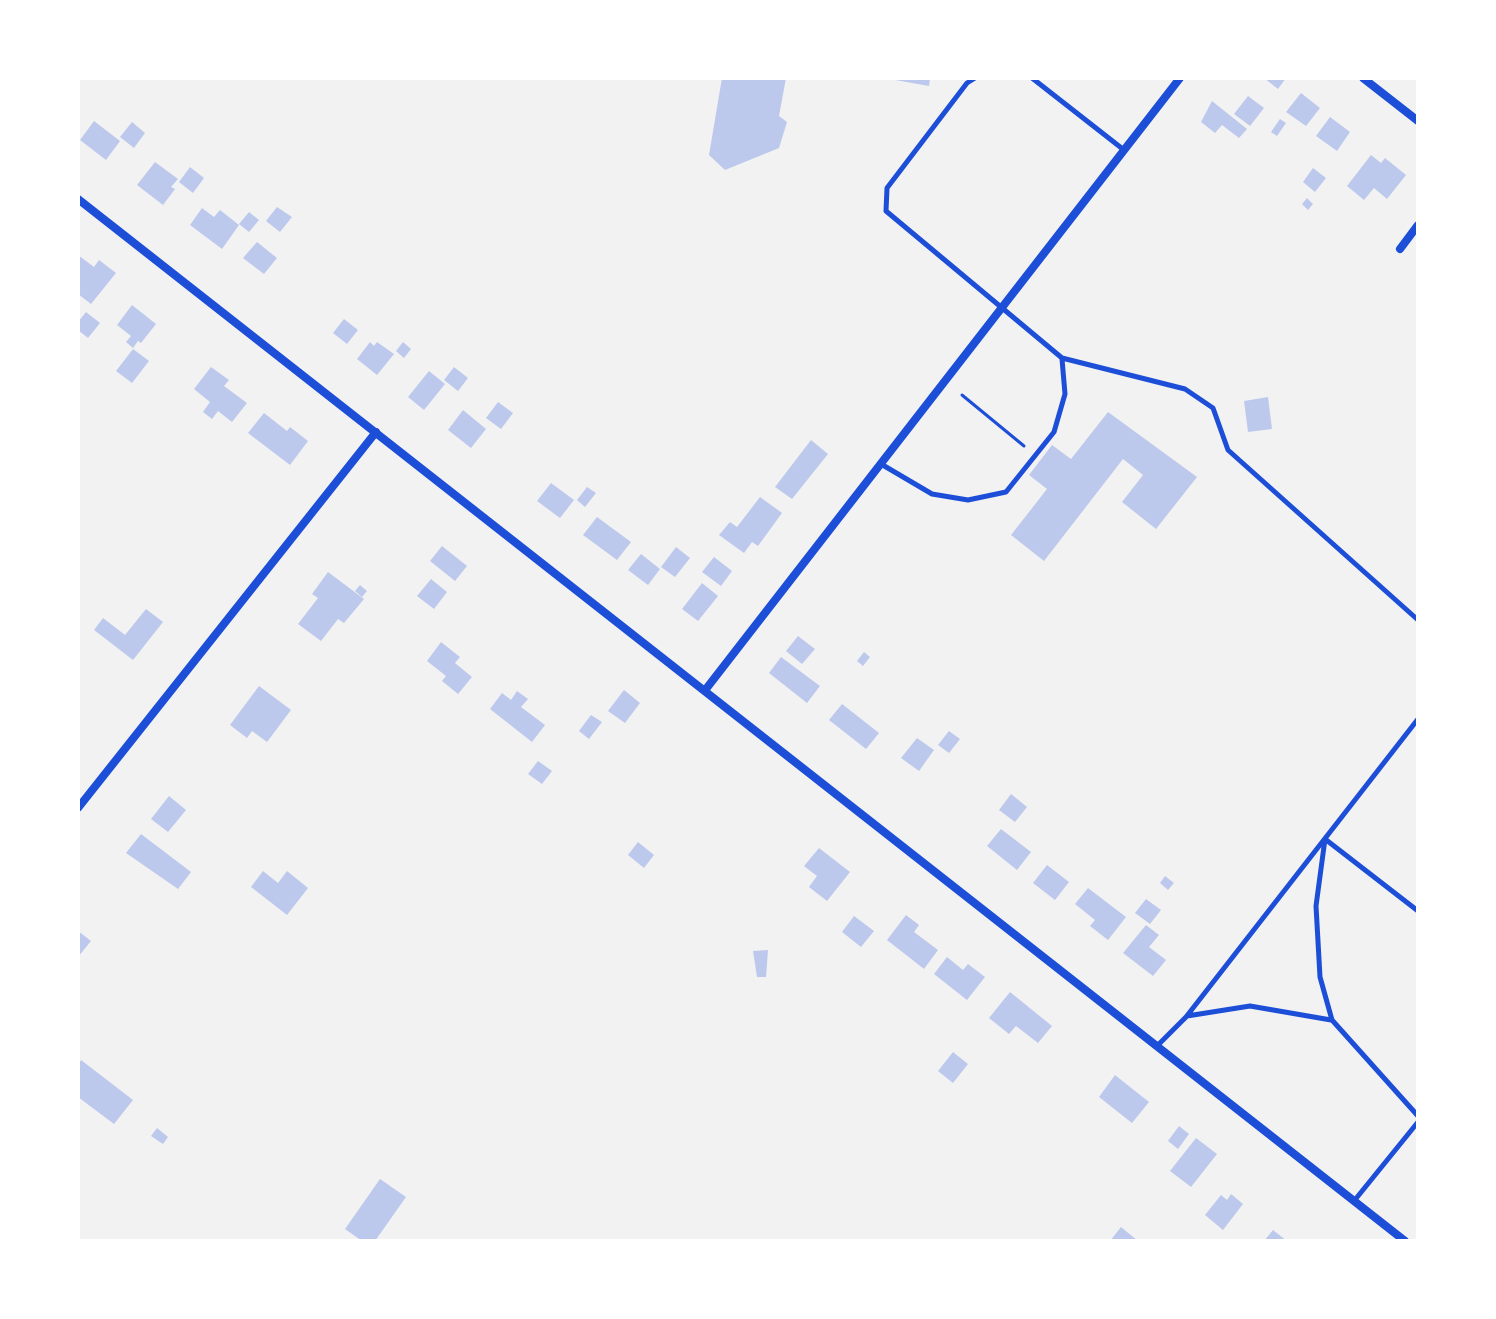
<!DOCTYPE html>
<html>
<head>
<meta charset="utf-8">
<style>
  body { margin:0 }
  #map { position:relative; width:1496px; height:1319px; overflow:hidden; background:#f2f2f2; font-family:"Exo 2",sans-serif }
  canvas { display:block }
  .frame { position:absolute; inset:0; border:80px solid #fff; pointer-events:none }
</style>
</head>
<body>
<div id="map">
<canvas width="1496" height="1319"></canvas>
<div class="frame"></div>
</div>
<script>
const g = document.querySelector('canvas').getContext('2d');
g.lineJoin = 'round';
function fillPath(path, color) {
  g.fillStyle = color;
  g.fill(path, 'evenodd');
}
function stroke(path, color, width, dash) {
  g.strokeStyle = color;
  g.lineWidth = width;
  g.lineCap = dash ? 'butt' : 'round';
  g.setLineDash(dash || []);
  g.stroke(path);
}
fillPath(new Path2D(`
  M722,78H786L779,116L787,122L779,148L725,170L709,155Z
  M884,78H930L929,86Z
  M1264,78H1286L1278,89Z
  M1301,93L1320,108L1306,126L1286,112Z
  M1248,96L1264,108L1250,126L1234,114Z
  M1212,101L1247,129L1239,138L1222,125L1215,133L1201,122Z
  M1330,117L1350,132L1337,151L1316,136Z
  M1280,119L1286,123L1277,136L1271,132Z
  M94,121L120,141L106,160L80,140Z
  M132,122L145,133L134,148L120,137Z
  M1371,155L1381,163L1385,158L1406,175L1387,199L1374,188L1364,200L1347,186Z
  M155,162L178,179L171,187L175,189L163,205L137,185Z
  M190,167L204,178L193,193L179,182Z
  M1313,168L1326,178L1315,192L1303,182Z
  M1307,198L1313,204L1308,210L1302,204Z
  M277,207L292,217L280,232L266,221Z
  M202,208L214,217L220,210L239,225L222,249L190,225Z
  M249,212L259,220L249,232L239,224Z
  M257,242L277,258L264,274L243,258Z
  M78,255L94,267L99,260L116,273L91,304L78,294Z
  M132,305L156,324L141,343L138,341L133,348L126,342L131,336L117,325Z
  M86,312L100,323L88,338L78,330V322Z
  M344,319L358,330L347,344L333,333Z
  M370,342L374,346L377,342L394,354L377,375L357,359Z
  M403,342L411,349L404,358L396,351Z
  M133,349L149,361L132,383L116,371Z
  M211,367L229,380L224,386L247,403L232,422L218,411L212,419L203,412L210,402L194,389Z
  M454,367L468,378L458,391L444,380Z
  M429,371L445,384L424,410L408,397Z
  M1268,397L1272,429L1248,432L1244,401Z
  M498,402L513,413L501,429L486,418Z
  M463,410L486,429L471,448L448,430Z
  M1108,412L1197,477L1156,529L1122,502L1143,475L1123,459L1044,561L1011,535L1047,489L1029,475L1052,445L1071,459Z
  M264,413L287,431L290,427L308,441L290,465L248,433Z
  M811,440L828,454L792,499L775,487Z
  M551,483L574,500L560,518L537,501Z
  M587,487L596,493L585,507L577,500Z
  M760,497L782,513L758,546L752,542L744,553L719,535L730,522L737,527Z
  M597,517L631,542L617,560L583,535Z
  M442,546L467,566L455,581L430,561Z
  M676,547L690,558L675,577L661,567Z
  M641,554L660,569L648,585L628,570Z
  M714,557L732,571L721,586L702,572Z
  M328,572L364,599L344,623L338,619L321,641L298,624L318,598L312,594Z
  M431,579L447,592L434,609L417,596Z
  M702,583L718,596L698,621L682,609Z
  M360,585L367,591L362,597L355,591Z
  M146,609L163,622L133,660L94,630L103,618L125,635Z
  M798,636L815,649L802,664L786,651Z
  M441,642L460,657L455,663L472,677L458,694L442,681L446,676L427,661Z
  M864,652L870,657L863,666L857,661Z
  M781,657L820,686L807,703L769,673Z
  M259,686L291,710L267,742L252,731L247,738L230,725Z
  M624,690L640,703L625,723L608,711Z
  M517,691L528,699L521,707L545,725L532,742L490,709L502,693L511,700Z
  M842,704L879,733L866,749L829,720Z
  M591,715L602,722L589,739L579,731Z
  M949,731L960,739L949,753L938,745Z
  M917,738L934,750L919,771L901,758Z
  M538,761L552,771L542,784L528,774Z
  M1011,794L1027,807L1015,822L999,810Z
  M169,796L186,810L168,832L151,819Z
  M1001,829L1031,852L1017,870L987,846Z
  M141,834L191,872L178,889L126,853Z
  M638,842L654,855L644,868L628,855Z
  M819,848L850,872L827,901L809,887L817,876L804,866Z
  M1047,865L1069,882L1055,900L1033,883Z
  M263,871L278,883L287,871L308,888L287,915L251,887Z
  M1165,876L1174,883L1168,890L1160,883Z
  M1088,888L1126,917L1108,940L1090,926L1095,920L1075,904Z
  M1146,899L1161,910L1150,924L1135,913Z
  M906,915L919,925L914,932L938,950L924,969L887,940Z
  M854,916L874,931L861,947L842,932Z
  M1146,925L1159,935L1149,947L1166,960L1153,976L1123,953Z
  M78,931L91,941L78,957Z
  M768,950L766,977H757L753,951Z
  M947,957L963,970L968,964L985,977L967,1000L934,974Z
  M1010,992L1052,1026L1038,1043L1016,1026L1009,1034L989,1018Z
  M953,1052L968,1064L953,1083L938,1071Z
  M81,1060L133,1100L114,1124L78,1097V1065Z
  M1115,1075L1149,1102L1132,1123L1099,1097Z
  M1179,1126L1189,1134L1178,1149L1168,1141Z
  M157,1128L168,1137L163,1144L151,1136Z
  M1196,1138L1217,1154L1191,1187L1170,1171Z
  M380,1179L406,1197L375,1241H362L345,1229Z
  M1231,1194L1243,1204L1223,1230L1205,1215L1221,1195L1227,1200Z
  M1121,1227L1138,1241H1110Z
  M1273,1230L1287,1241H1264Z`), '#bdc9ec');
stroke(new Path2D(`
  M962,395L1024,446`), '#1d4ed8', 3);
stroke(new Path2D(`
  M975,78L967,83L887,188L886,211L1062,358L1185,389L1213,408L1228,450L1418,620
  M1032,78L1124,150
  M881,464L932,494L968,500L1006,492L1054,432L1065,394L1062,359
  M1418,911L1325,839L1316,906L1320,977L1332,1020L1418,1116
  M1187,1016L1250,1006L1331,1020
  M1157,1046L1186,1017L1418,719
  M1354,1201L1418,1122`), '#1d4ed8', 5);
stroke(new Path2D(`
  M1363,78L1418,121
  M78,199L1405,1241
  M1400,249L1418,225
  M706,689L1180,78
  M78,808L376,432`), '#1d4ed8', 8);
</script>
</body>
</html>
